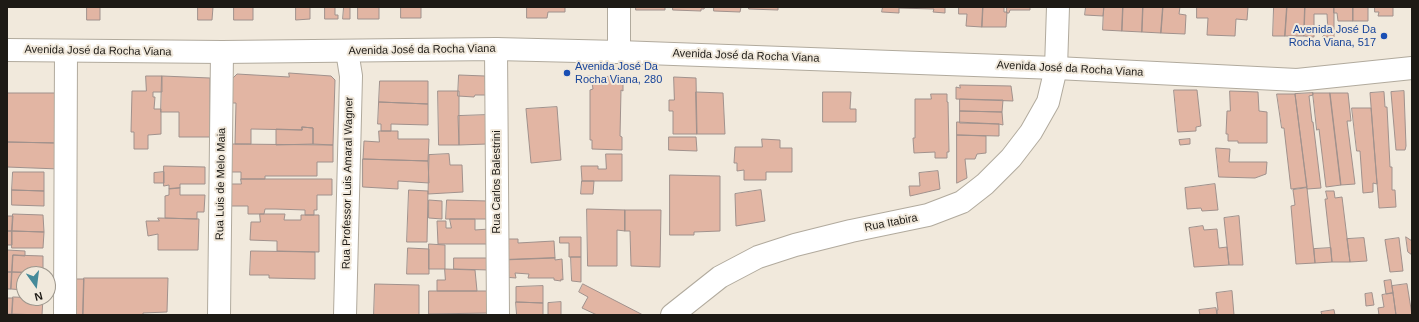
<!DOCTYPE html>
<html>
<head>
<meta charset="utf-8">
<style>
  body { margin:0 }
  #map { position:relative; width:1419px; height:322px; overflow:hidden; background:#f1e9dc; font-family:Helvetica,sans-serif }
  canvas { display:block }
  .frame { position:absolute; inset:0; border:8px solid #1d1a15; pointer-events:none }
  .north { position:absolute; left:16px; top:266px; width:40px; height:40px; box-sizing:border-box; background:#f1e9dc; border:1px solid #9c968c; border-radius:50%; rotate:166deg; font-size:11px; font-weight:700; line-height:16px; text-align:center; color:#1d1a15 }
  .north::after { content:''; display:block; margin:auto; width:14px; height:18px; background:#468a99; clip-path:polygon(50% 0,100% 100%,50% 72%,0 100%) }
</style>
</head>
<body>
<div id="map">
<canvas width="1419" height="322"></canvas>
<div class="frame"></div>
<div class="north">N</div>
</div>
<script>
const g = document.querySelector('canvas').getContext('2d');
g.lineJoin = 'round';
function fillPath(path, color) {
  g.fillStyle = color;
  g.fill(path, 'evenodd');
}
function stroke(path, color, width, dash) {
  g.strokeStyle = color;
  g.lineWidth = width;
  g.lineCap = dash ? 'butt' : 'round';
  g.setLineDash(dash || []);
  g.stroke(path);
}
function write(font, color, halo, rows, align = 'center') {
  g.font = font + ' Helvetica,sans-serif';
  g.lineWidth = 4;
  g.setLineDash([]);
  g.textBaseline = 'middle';
  g.strokeStyle = halo;
  g.fillStyle = color;
  for (const [text, x, y, turn = 0] of rows) {
    g.save();
    g.translate(x, y);
    g.rotate((+turn || 0) * Math.PI / 180);
    g.textAlign = isNaN(turn) ? turn : align;
    if (halo) g.strokeText(text, 0, 0);
    g.fillText(text, 0, 0);
    g.restore();
  }
}
const building = new Path2D(`
  M87,7H100V20H87Z
  M198,7H213L212,20H198Z
  M234,7H253V20H234Z
  M296,7H310V19L296,20Z
  M325,7H335V15H338V19H325Z
  M344,7H350V19H343Z
  M358,7H379V19H358Z
  M401,7H421V18H401Z
  M527,7H565V12H548L547,18H527Z
  M636,7H665V10H636Z
  M673,7H705L704,9H701V11L673,10Z
  M714,7H741L740,12L714,11Z
  M749,7H778V10L749,9Z
  M883,7H945V13L933,12L934,9L899,8V13L882,12Z
  M959,7H983L982,27L966,26L967,14H959Z
  M983,7H1004V12H1007L1006,27H982Z
  M1007,7H1030V10H1010L1009,13H1007Z
  M1086,7H1104L1103,16L1085,15Z
  M1104,7H1123L1122,31L1103,30Z
  M1123,7H1143L1142,32L1122,31Z
  M1143,7H1163L1161,33L1142,32Z
  M1163,7H1180L1179,14L1186,15L1185,34L1161,33Z
  M1197,7H1248L1247,20L1236,19L1235,36L1207,35L1208,18H1197Z
  M1274,7H1287L1285,36H1273Z
  M1287,7H1305L1304,36H1285Z
  M1305,7H1334V37H1322L1328,32L1327,14H1314V37L1304,36Z
  M1334,7H1353V21H1338L1337,13H1334Z
  M1353,7H1368V21H1353Z
  M1375,7H1393V16H1378L1379,12H1375Z
  M289,73L331,76L335,80L333,145L313,144V128L302,127V130L251,129V144H235L236,103H231V80L237,74L289,77Z
  M459,75L485,76L486,95H475L474,97L458,96Z
  M146,76H162V92H153V97H155L154,109H161V134L148,135V149H134V132H131L132,91H146Z
  M162,76L210,78V137H179V112H161Z
  M581,76L623,77V91L621,90L620,136L622,137V150L592,149V140H590V90L593,89L592,83L581,82Z
  M674,77L696,78L697,134H673V111H669V100H674Z
  M380,81H428V104L379,102Z
  M960,85L1011,86L1013,101L956,99V87L960,88Z
  M1174,90H1197L1201,126L1196,127V131L1178,132Z
  M438,91H459V145H439Z
  M1230,91L1258,92L1259,111L1267,112V143H1238V141H1228V134H1226L1227,111H1230Z
  M1404,91L1406,146L1405,150H1396L1391,92Z
  M696,92L723,93L725,134H697Z
  M823,92H851L850,109H856V122H823Z
  M1384,92L1385,107H1387L1390,167H1392V190H1395L1396,207L1379,208L1370,93Z
  M7,93H57V143L7,142Z
  M1313,93H1330L1341,185L1326,187L1319,129L1317,130Z
  M1313,93V95L1309,96L1312,122H1313L1321,188L1307,189L1295,94Z
  M1330,93H1348L1351,121H1347L1355,184L1341,185Z
  M931,94H947V102H948L949,152H947V158H935V152L914,153L913,138H915V99H931Z
  M1277,94H1295L1307,187L1291,189L1284,128H1282Z
  M960,99L1003,100L1002,112L960,111Z
  M379,102L428,104V125L391,124V131H381V124H378Z
  M557,107L561,160L531,163L526,109Z
  M1352,108H1371L1377,184L1373,183V192L1363,193L1360,151H1357Z
  M960,111L1002,112L1003,125L999,124L960,123Z
  M487,115V144L459,145L458,116Z
  M957,122L999,124V136L957,135Z
  M302,127L313,128V144L276,145V129L302,130Z
  M379,131H398V139H429L428,161L363,159L364,141L379,142Z
  M957,135L986,136V153L977,154L975,159H965L967,178L957,183Z
  M669,137H696L697,151L669,150Z
  M762,139L780,140V148H792V172H766V180H744V170L737,171V163H734L735,147H762Z
  M1190,139V144L1180,145L1179,140Z
  M7,142L57,143L59,169L7,167Z
  M231,144L333,145V162H317V176H265V179H241V172H231Z
  M1216,148L1230,149L1229,162H1267L1266,174L1255,178L1219,177Z
  M449,154L450,165H462L463,192L428,194L429,155Z
  M606,154H622V181H582L581,166H598V169H606Z
  M363,159L428,161L429,183L398,181V189L363,187Z
  M164,166L205,167V184H180V188L169,189V185L164,186Z
  M938,171L940,189L910,196L909,186H920L919,173Z
  M13,172H44V191L12,190Z
  M164,172V183H154V173Z
  M670,175L720,176V231L694,232V235H670Z
  M241,179H332V195H317V210H314V215H305V210L276,209H265L264,214H248V206H231V184H241Z
  M582,181H594L593,194H581Z
  M1215,184L1218,210L1202,211L1201,208L1187,209L1185,188Z
  M180,188V195H205L204,212H197V219L165,218V196L169,195V189Z
  M1307,188L1315,263L1296,264L1291,206L1295,205L1293,190Z
  M12,190L44,191V206L12,205Z
  M409,190L428,191L427,242H407Z
  M761,190L765,221L736,226L735,194Z
  M1326,191H1334L1335,198L1342,197L1350,262H1332L1325,199H1327Z
  M429,200L442,201V219L429,218Z
  M447,200L488,201L489,219H446Z
  M587,209L625,210V231L617,230V266H588Z
  M625,210H661L660,267L631,266L630,231H625Z
  M13,214L43,215L44,232L12,231Z
  M260,214H285L284,220H301V215H319V252L277,251V241L250,240L251,222H260Z
  M7,216H13L12,231H7Z
  M1239,216L1243,265H1229L1224,218Z
  M158,218L199,219L198,250H158V234L148,236L146,221H159Z
  M450,219H475V230L489,229V244H438L437,221H446V228H451Z
  M1203,226L1204,230L1217,229L1219,248L1227,247L1229,265L1194,267L1189,228Z
  M7,231H12V245H7Z
  M12,231L44,232L43,248H12Z
  M560,237H581V257H569V243H560Z
  M1406,237L1412,241V255L1408,252Z
  M1364,238L1367,261L1350,262L1347,239Z
  M1399,238L1403,271L1390,272L1385,240Z
  M504,239H518V243L554,241L555,258L503,260Z
  M429,244L445,245V269H429Z
  M408,248L429,249V274H407Z
  M1331,248L1332,262L1315,263L1314,249Z
  M7,250L25,251V256L13,255L12,272H7Z
  M251,251L315,252V279L269,278V275H250Z
  M13,255L43,256V273L12,272Z
  M571,257H581V282L572,281Z
  M454,258H489V270L454,269Z
  M555,258V260L562,259L563,280L561,279V281L554,280V278H528L529,274L515,273L516,278L503,277V260Z
  M445,269L475,270L477,291H437V280H445Z
  M7,272H12L11,289H7Z
  M12,272L43,273V274H24V290L11,289Z
  M84,278H168L167,312L143,313V315H83Z
  M72,279H84L83,315H72Z
  M1391,280L1393,293L1386,294L1384,281Z
  M375,284L419,285V315H374Z
  M583,284L643,315H597L582,308L588,297L579,292Z
  M1407,284L1412,315H1396L1392,286Z
  M543,286V303L516,302V287Z
  M429,291H489V313L429,314Z
  M1232,291L1234,315H1217V310H1218L1216,293Z
  M1372,293L1374,305L1366,306L1365,294Z
  M1393,293L1396,315H1379L1378,308L1384,307L1382,295Z
  M13,297L43,298L42,315L12,314Z
  M7,298H13L12,314H7Z
  M516,302L543,303V315H517Z
  M561,302V315H548V303Z
  M1216,308L1217,315H1200L1199,310Z
  M1334,310L1335,315H1322L1321,312Z`);
fillPath(building, '#e2b5a3');
stroke(building, '#a0918c', 1);
const street = new Path2D(`
  M496,49L498,315
  M619,52V7
  M65,315L66,51
  M219,315L222,52
  M345,315L351,76L347,51
  M672,315L720,277L758,257L795,245L851,231L928,215L962,202L985,184L1011,158L1031,132L1048,102L1056,68L1058,7`);
const secondary = new Path2D(`
  M7,50L222,52L496,49L619,52L1056,68L1297,80L1412,68`);
stroke(street, '#b1aa9d', 24);
stroke(secondary, '#b1aa9d', 24);
stroke(street, '#fff', 22);
stroke(secondary, '#fff', 22);
for (const [x, y, r, color] of [
  [1384,36,4,"#1a4fb4"],
  [567,73,4,"#1a4fb4"]
]) {
  const dot = new Path2D();
  dot.arc(x, y, r, 0, 2 * Math.PI);
  g.fillStyle = color;
  g.fill(dot);
  stroke(dot, '#f1e9dc', 1.5);
}
write('11px', '#164399', '#f1e9dc', [
  ["Avenida José Da",1376,30],
  ["Rocha Viana, 517",1376,43],
  ["Avenida José Da",575,67,"left"],
  ["Rocha Viana, 280",575,80,"left"]
], 'right');
write('11px', '#1d1a15', '#f1e9dc', [
  ["Avenida José da Rocha Viana",422,50,-1],
  ["Avenida José da Rocha Viana",98,51,1],
  ["Avenida José da Rocha Viana",746,56,2],
  ["Avenida José da Rocha Viana",1070,69,3],
  ["Rua Carlos Balestrini",497,182,-90],
  ["Rua Professor Luis Amaral Wagner",348,183,-89],
  ["Rua Luis de Melo Maia",221,184,-89],
  ["Rua Itabira",891,223,-11]
]);
</script>
</body>
</html>
